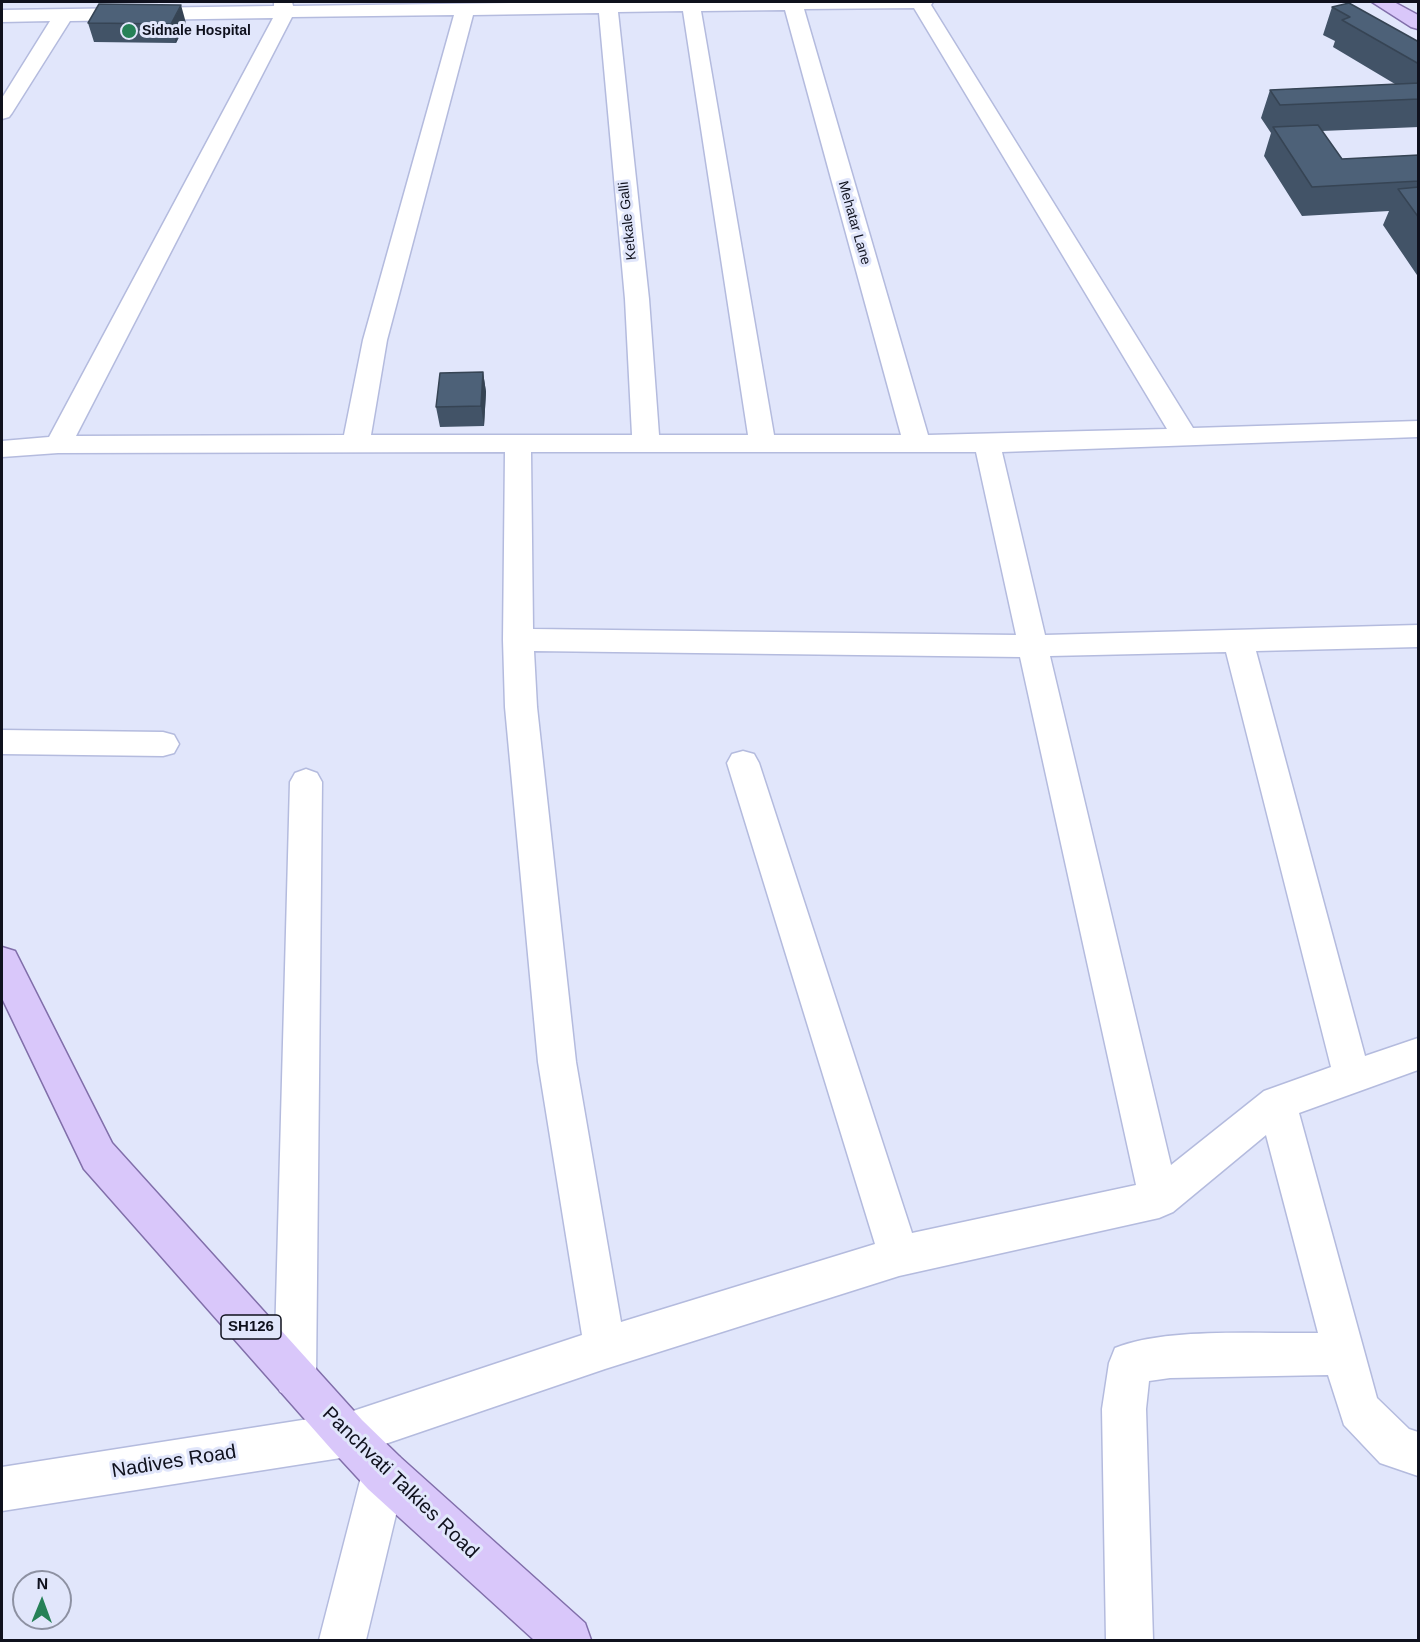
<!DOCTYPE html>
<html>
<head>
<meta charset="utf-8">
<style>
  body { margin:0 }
  #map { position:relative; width:1420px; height:1642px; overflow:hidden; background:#e1e6fb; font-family:Helvetica,sans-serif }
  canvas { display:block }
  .frame { position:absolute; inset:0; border:3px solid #0f111d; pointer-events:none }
  .north { position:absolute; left:12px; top:1570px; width:60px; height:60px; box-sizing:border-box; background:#e1e6fb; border:2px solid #8d91a2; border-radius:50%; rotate:1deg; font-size:16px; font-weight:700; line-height:24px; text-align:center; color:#0f111d }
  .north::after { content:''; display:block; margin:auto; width:21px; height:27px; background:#268157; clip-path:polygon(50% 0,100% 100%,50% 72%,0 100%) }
</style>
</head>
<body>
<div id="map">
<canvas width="1420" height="1642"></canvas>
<div class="frame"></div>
<div class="north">N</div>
</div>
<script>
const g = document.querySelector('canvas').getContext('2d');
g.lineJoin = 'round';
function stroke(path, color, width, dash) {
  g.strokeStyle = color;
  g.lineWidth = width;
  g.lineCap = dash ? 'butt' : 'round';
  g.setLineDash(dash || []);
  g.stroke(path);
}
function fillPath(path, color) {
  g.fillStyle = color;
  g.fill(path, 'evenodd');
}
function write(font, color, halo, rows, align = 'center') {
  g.font = font + ' Helvetica,sans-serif';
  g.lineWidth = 6;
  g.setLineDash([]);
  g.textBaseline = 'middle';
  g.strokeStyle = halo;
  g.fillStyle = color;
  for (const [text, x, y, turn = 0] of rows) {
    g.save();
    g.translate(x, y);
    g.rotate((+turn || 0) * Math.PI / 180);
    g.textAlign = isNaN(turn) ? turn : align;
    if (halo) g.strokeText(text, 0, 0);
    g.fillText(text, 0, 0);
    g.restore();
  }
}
const minor = new Path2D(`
  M274,2H292L293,6L584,2H933L931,5L1193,428L1418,421V437L1002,452L1045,635L1418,625V647L1256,651L1365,1056L1418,1038V1070L1299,1113L1377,1398L1409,1429L1418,1432V1476L1380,1463L1344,1425L1328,1375L1170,1378L1149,1381L1146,1409L1153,1640H1106L1102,1409L1109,1363L1115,1348C1166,1327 1261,1334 1318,1333L1266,1135L1173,1212L1159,1218L899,1276L605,1369L347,1457L2,1511V1467L347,1413L582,1335L538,1062L505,707L503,640L505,452L58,453L2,457V441L49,437L273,18L70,21L12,113L9,117L2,119V98L50,21L2,22V10L274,6ZM914,8L1167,429L928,435L804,9ZM785,10L901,435H774L701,11ZM683,11L748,435H659L649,299L618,12ZM599,13L625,299L632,435H371L387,340L473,15ZM454,15L363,340L344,435L76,436L292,17ZM531,452H976L1016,635L533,629ZM534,651L1020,657L1136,1185L912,1233L759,763L754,754L743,751L732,754L727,763L875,1244L621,1322L576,1062L537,707ZM1226,652L1331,1067L1264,1091L1171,1165L1050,656Z
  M2,730L163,732L174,735L179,744L174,753L163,756L2,754Z
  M306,769L317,773L322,782L316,1377L310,1392L295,1398L280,1392L274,1377L290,782L295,773Z
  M384,1451L400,1457L406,1473L366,1640H319L362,1473L368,1457Z`);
const major = new Path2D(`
  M1372,2H1394L1418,15V29L1411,27Z
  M2,947L15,951L112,1143L362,1420L400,1457L585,1623L591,1640H534L368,1489L332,1450L84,1169L2,998Z`);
stroke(minor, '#b4bbde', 3);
stroke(major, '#816faa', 3);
fillPath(minor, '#fff');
fillPath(major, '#d9c7fa');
fillPath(new Path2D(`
  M1332,7L1419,42V127L1322,131L1342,159L1419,155V278L1383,225L1389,211L1302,216L1264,156L1271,133L1261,118L1270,90L1395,84L1333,47L1335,41L1323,35Z
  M88,23H186L176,43L94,42Z
  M483,372L486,392L484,426L440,427L436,407Z`), '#425367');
fillPath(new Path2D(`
  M181,5L186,23L176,43L171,24Z
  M483,372L486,392L484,426L481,406Z`), '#364454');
const building = new Path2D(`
  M1349,3L1419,42V64L1342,20L1350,17L1332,7Z
  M99,4L181,5L171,24L88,23Z
  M1419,83V99L1280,105L1270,90Z
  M1318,125L1342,159L1419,155V181L1312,187L1273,127Z
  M1419,187V218L1398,189Z
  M483,372L481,406L436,407L440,373Z`);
fillPath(building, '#4d6178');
stroke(building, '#364454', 1.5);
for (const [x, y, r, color] of [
  [129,31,8,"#268157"]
]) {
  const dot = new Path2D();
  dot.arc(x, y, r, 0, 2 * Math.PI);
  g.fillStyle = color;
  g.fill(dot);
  stroke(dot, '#e1e6fb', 2);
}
write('bold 14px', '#0f111d', '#e1e6fb', [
  ["Sidnale Hospital",142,31]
], 'left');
write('14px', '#0f111d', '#e1e6fb', [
  ["Ketkale Galli",628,221,-96],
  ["Mehatar Lane",854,223,74]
]);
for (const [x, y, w] of [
  [251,1327,60]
]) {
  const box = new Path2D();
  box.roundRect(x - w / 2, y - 12, w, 24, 4.5);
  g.fillStyle = '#e1e6fb';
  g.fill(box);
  stroke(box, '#0f111d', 1.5);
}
write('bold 15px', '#0f111d', null, [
  ["SH126",251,1327]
]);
write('20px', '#0f111d', '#e1e6fb', [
  ["Nadives Road",174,1462,-9],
  ["Panchvati Talkies Road",400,1483,44]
]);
</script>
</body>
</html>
